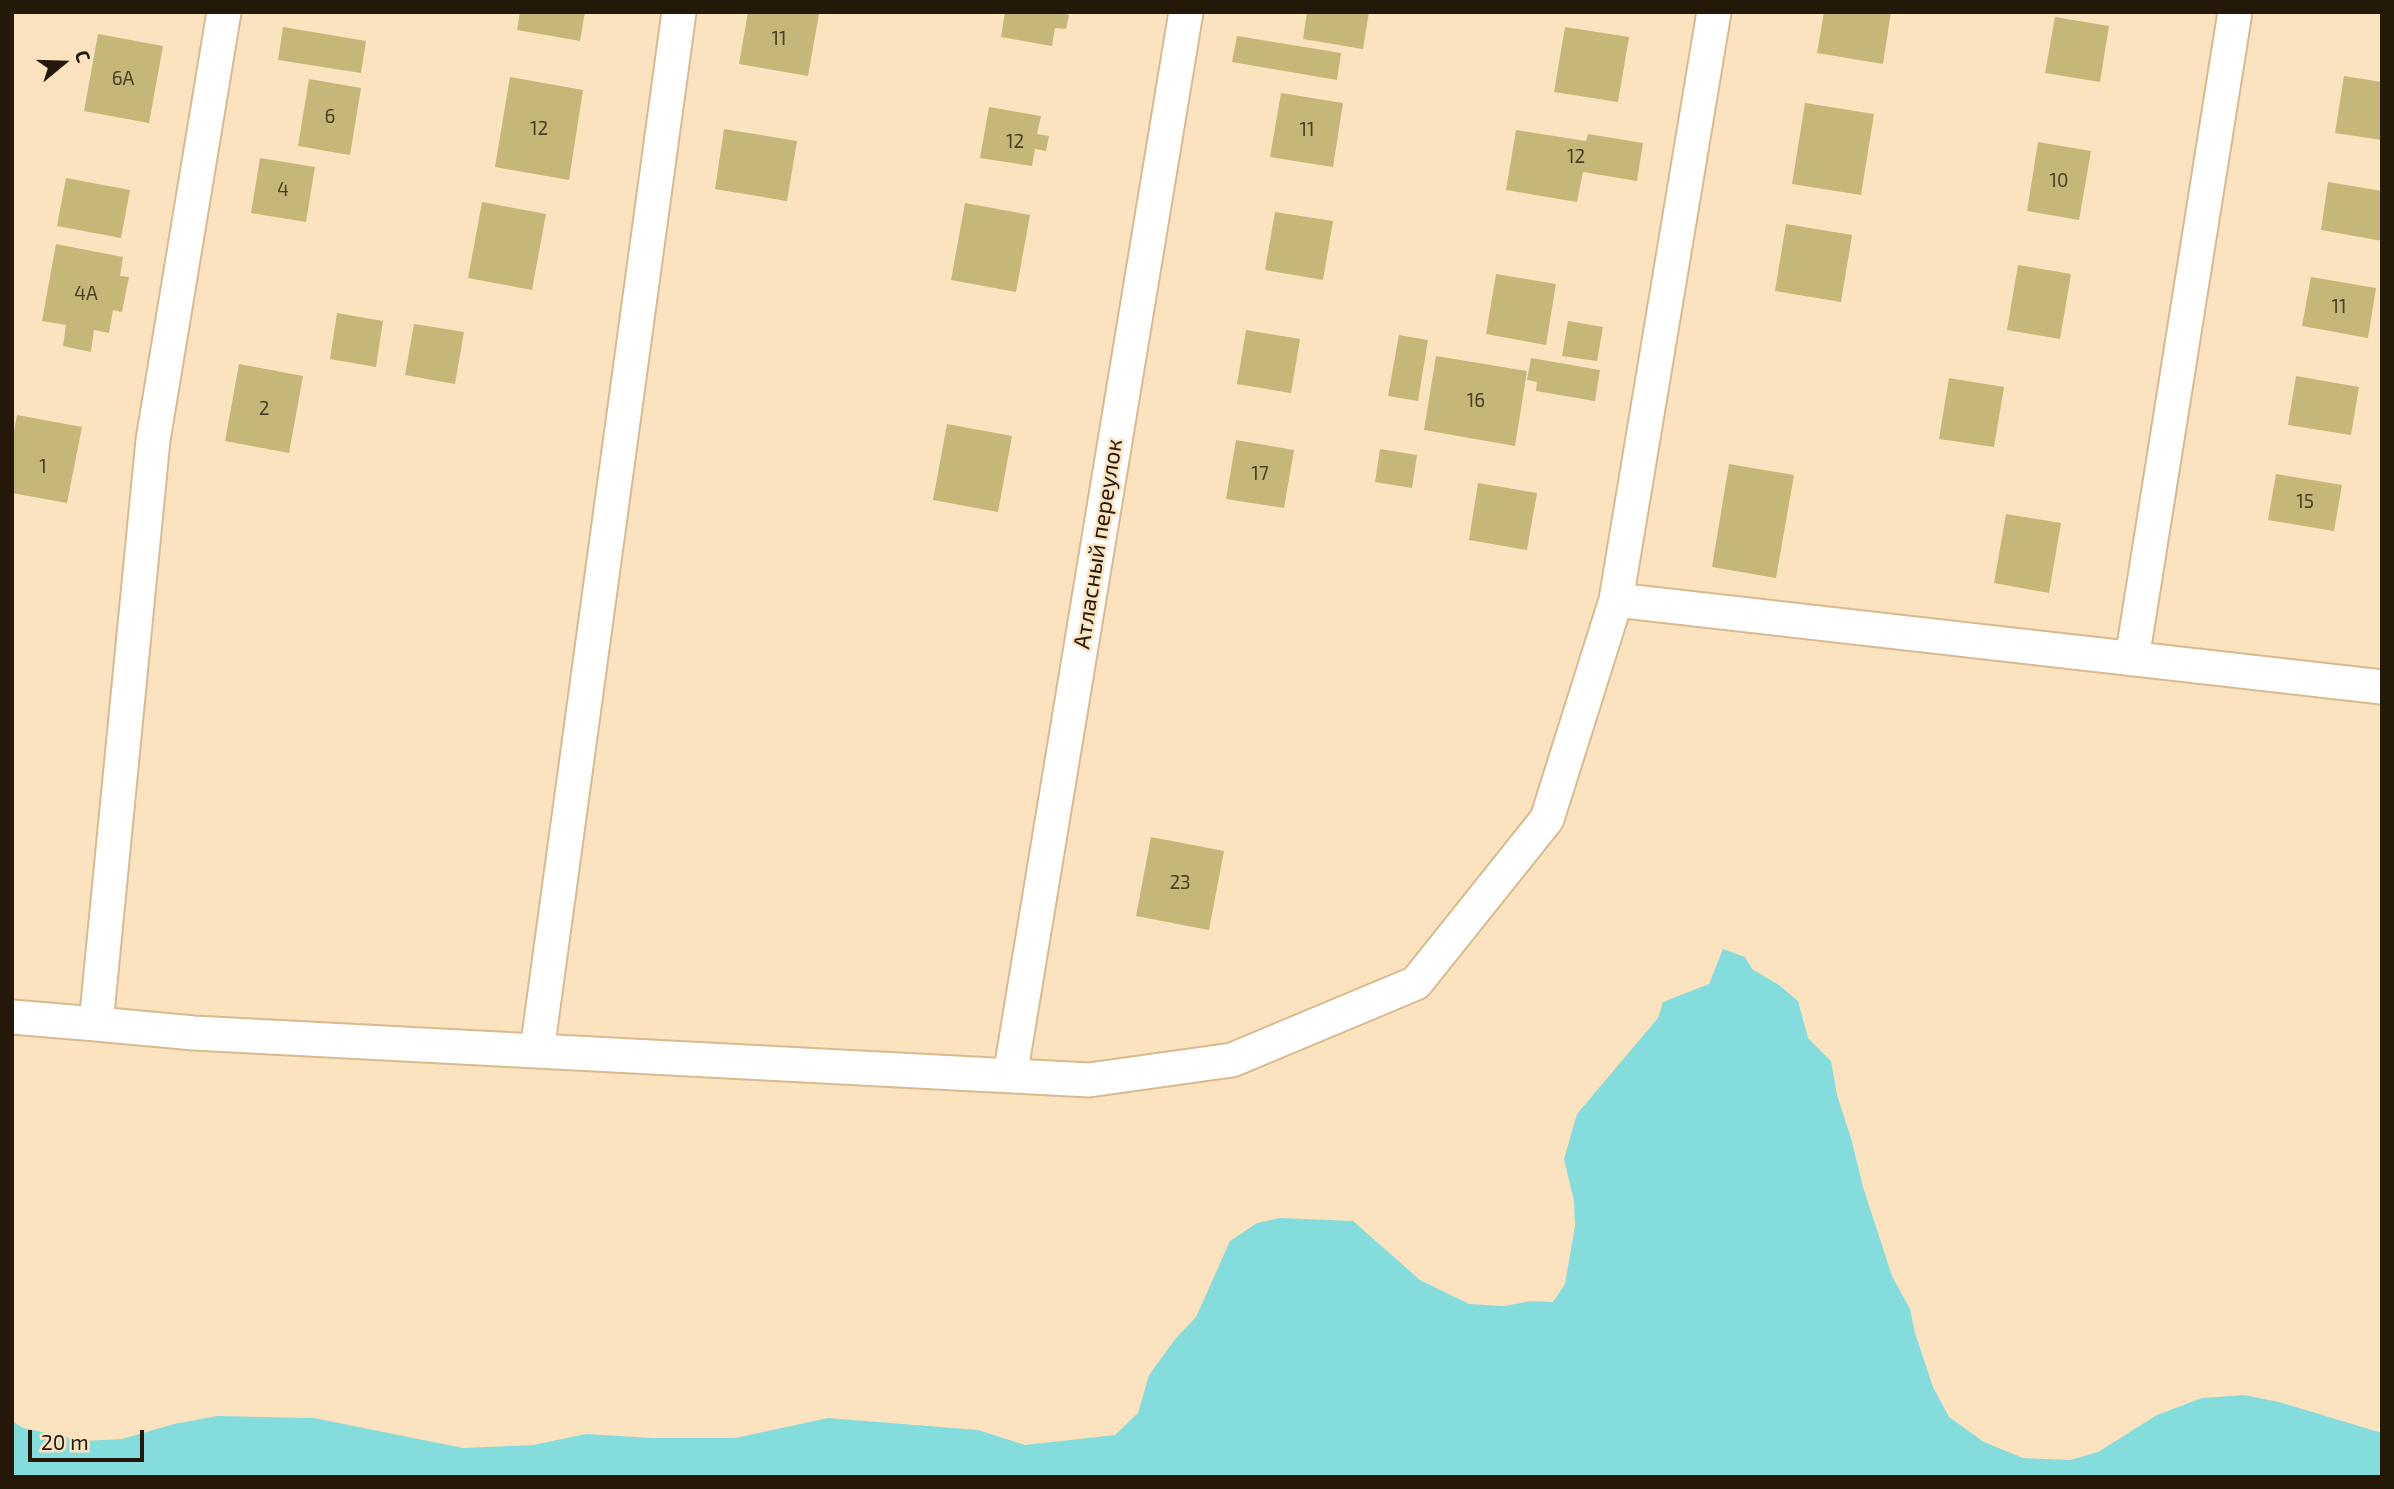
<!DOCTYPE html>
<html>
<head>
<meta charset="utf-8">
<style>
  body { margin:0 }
  #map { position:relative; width:2394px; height:1489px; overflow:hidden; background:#fce3bf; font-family:"Exo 2",sans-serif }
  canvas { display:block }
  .frame { position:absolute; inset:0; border:14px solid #241908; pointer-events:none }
  .north { position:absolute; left:28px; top:28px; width:70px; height:70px; -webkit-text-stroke:5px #fce3bf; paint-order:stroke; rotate:71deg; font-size:19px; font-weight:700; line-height:28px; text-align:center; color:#241908 }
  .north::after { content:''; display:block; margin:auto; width:24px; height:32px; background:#241908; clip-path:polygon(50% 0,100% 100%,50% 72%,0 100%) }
  .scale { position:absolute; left:28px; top:1430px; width:116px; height:32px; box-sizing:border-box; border:4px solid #241908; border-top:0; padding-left:9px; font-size:21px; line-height:24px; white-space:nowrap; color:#241908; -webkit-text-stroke:5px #fce3bf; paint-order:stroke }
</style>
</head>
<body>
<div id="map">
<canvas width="2394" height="1489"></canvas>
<div class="frame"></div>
<div class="north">С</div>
<div class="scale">20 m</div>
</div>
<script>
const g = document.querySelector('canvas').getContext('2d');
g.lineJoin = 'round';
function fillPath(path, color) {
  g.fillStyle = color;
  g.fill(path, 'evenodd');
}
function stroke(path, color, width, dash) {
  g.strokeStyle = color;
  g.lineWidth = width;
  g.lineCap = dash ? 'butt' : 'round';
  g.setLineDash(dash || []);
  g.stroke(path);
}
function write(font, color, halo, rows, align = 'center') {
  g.font = font + ' "Exo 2",sans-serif';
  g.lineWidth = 5;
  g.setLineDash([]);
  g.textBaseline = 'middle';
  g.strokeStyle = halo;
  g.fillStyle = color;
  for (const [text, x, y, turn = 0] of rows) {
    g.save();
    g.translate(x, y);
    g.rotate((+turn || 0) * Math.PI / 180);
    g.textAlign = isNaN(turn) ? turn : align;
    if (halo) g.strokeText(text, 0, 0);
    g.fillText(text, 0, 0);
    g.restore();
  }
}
fillPath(new Path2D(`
  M1723,949L1745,957L1752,969L1779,985L1798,1001L1808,1038L1831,1061L1837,1095L1851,1138L1863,1187L1892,1276L1910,1309L1915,1333L1933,1387L1949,1417L1984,1442L2023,1458L2070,1460L2098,1452L2157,1415L2202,1398L2244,1395L2279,1402L2382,1433V1477H12V1421L23,1428L84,1441L122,1439L174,1424L217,1416L314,1418L463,1448L533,1445L586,1434L653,1438H735L828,1418L978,1430L1025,1445L1115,1435L1138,1413L1149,1375L1176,1338L1196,1317L1230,1241L1257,1223L1280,1218L1353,1221L1420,1280L1469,1304L1504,1306L1531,1301L1553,1302L1565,1284L1575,1226L1574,1201L1564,1159L1577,1114L1658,1018L1663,1002L1709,984Z`), '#85dcdd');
fillPath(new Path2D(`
  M520,12H585L580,41L517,30Z
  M748,12L819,14L808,76L739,64Z
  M1005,12H1058L1069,15L1066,29L1055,28L1052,46L1001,37Z
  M1307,12H1369L1363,49L1303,39Z
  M1824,12H1891L1883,64L1817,53Z
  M2055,17L2109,26L2100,82L2045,73Z
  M283,27L366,41L361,73L278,60Z
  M1565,27L1629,37L1618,102L1554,92Z
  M98,34L163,46L149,123L84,111Z
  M1237,36L1341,53L1337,80L1232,62Z
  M2344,76L2382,82V140L2335,133Z
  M510,77L583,90L569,180L495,167Z
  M309,79L361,88L350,155L298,146Z
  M1281,93L1343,103L1333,167L1270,157Z
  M1805,103L1874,114L1861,195L1792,184Z
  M989,107L1041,116L1037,134L1049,136L1046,151L1035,149L1032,166L980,158Z
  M724,129L797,141L787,201L715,189Z
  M1516,130L1586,141L1588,134L1643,143L1637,181L1583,172L1577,202L1506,190Z
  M2038,142L2091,151L2079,220L2027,211Z
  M260,158L315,167L306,222L251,213Z
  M66,178L130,190L121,238L57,226Z
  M2328,182L2382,191V241L2321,230Z
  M482,202L546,214L532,290L468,278Z
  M965,203L1030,215L1016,292L951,280Z
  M1275,212L1333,221L1323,280L1265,270Z
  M1786,224L1852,235L1841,302L1775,291Z
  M56,244L123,257L120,276L129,277L122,312L113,310L109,333L94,330L91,352L63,346L66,325L42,321Z
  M2018,265L2071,274L2060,339L2007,330Z
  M1496,274L1556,284L1546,345L1486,334Z
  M2311,277L2376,288L2368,338L2302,326Z
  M337,313L383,321L376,367L330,359Z
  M1568,321L1603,327L1597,361L1562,356Z
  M414,324L464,332L455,384L405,375Z
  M1246,330L1300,339L1291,393L1237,384Z
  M1399,335L1428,340L1418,401L1388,396Z
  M1436,356L1527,371L1515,446L1424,430Z
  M1531,358L1600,370L1595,401L1536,391L1537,382L1527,380Z
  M239,364L303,376L289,453L225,441Z
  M2296,376L2359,387L2351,435L2288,425Z
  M1949,378L2004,387L1994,447L1939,439Z
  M17,415L82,427L67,503L12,493V442Z
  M947,424L1012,436L998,512L933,500Z
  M1236,440L1294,450L1284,508L1226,499Z
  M1380,449L1417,455L1412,488L1375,482Z
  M1729,464L1794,475L1776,578L1712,567Z
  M2276,474L2342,485L2334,531L2268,520Z
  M1478,483L1537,493L1527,550L1469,540Z
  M2006,514L2061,523L2049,593L1994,583Z
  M1151,837L1224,851L1209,930L1136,916Z`), '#c5b778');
const minor = new Path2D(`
  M224,12L153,440L96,1024L194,1033L1089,1080L1232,1060L1416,983L1547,819L1616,600L1714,12
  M1616,600L2382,687
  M2132,659L2235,12
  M12,1017L96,1024
  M537,1051L679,12
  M1010,1076L1186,12`);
stroke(minor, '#d8ba8e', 37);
stroke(minor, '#fff', 33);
write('19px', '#4c4024', null, [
  ["11",779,39],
  ["6А",123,79],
  ["6",330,117],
  ["12",539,129],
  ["11",1307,130],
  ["12",1015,142],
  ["12",1576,157],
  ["10",2059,181],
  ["4",283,190],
  ["4А",86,294],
  ["11",2339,307],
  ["16",1476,401],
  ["2",264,409],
  ["1",43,467],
  ["17",1260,474],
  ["15",2305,502],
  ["23",1180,883]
]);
write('23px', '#241908', '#fce3bf', [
  ["Атласный переулок",1098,544,-81]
]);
</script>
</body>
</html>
